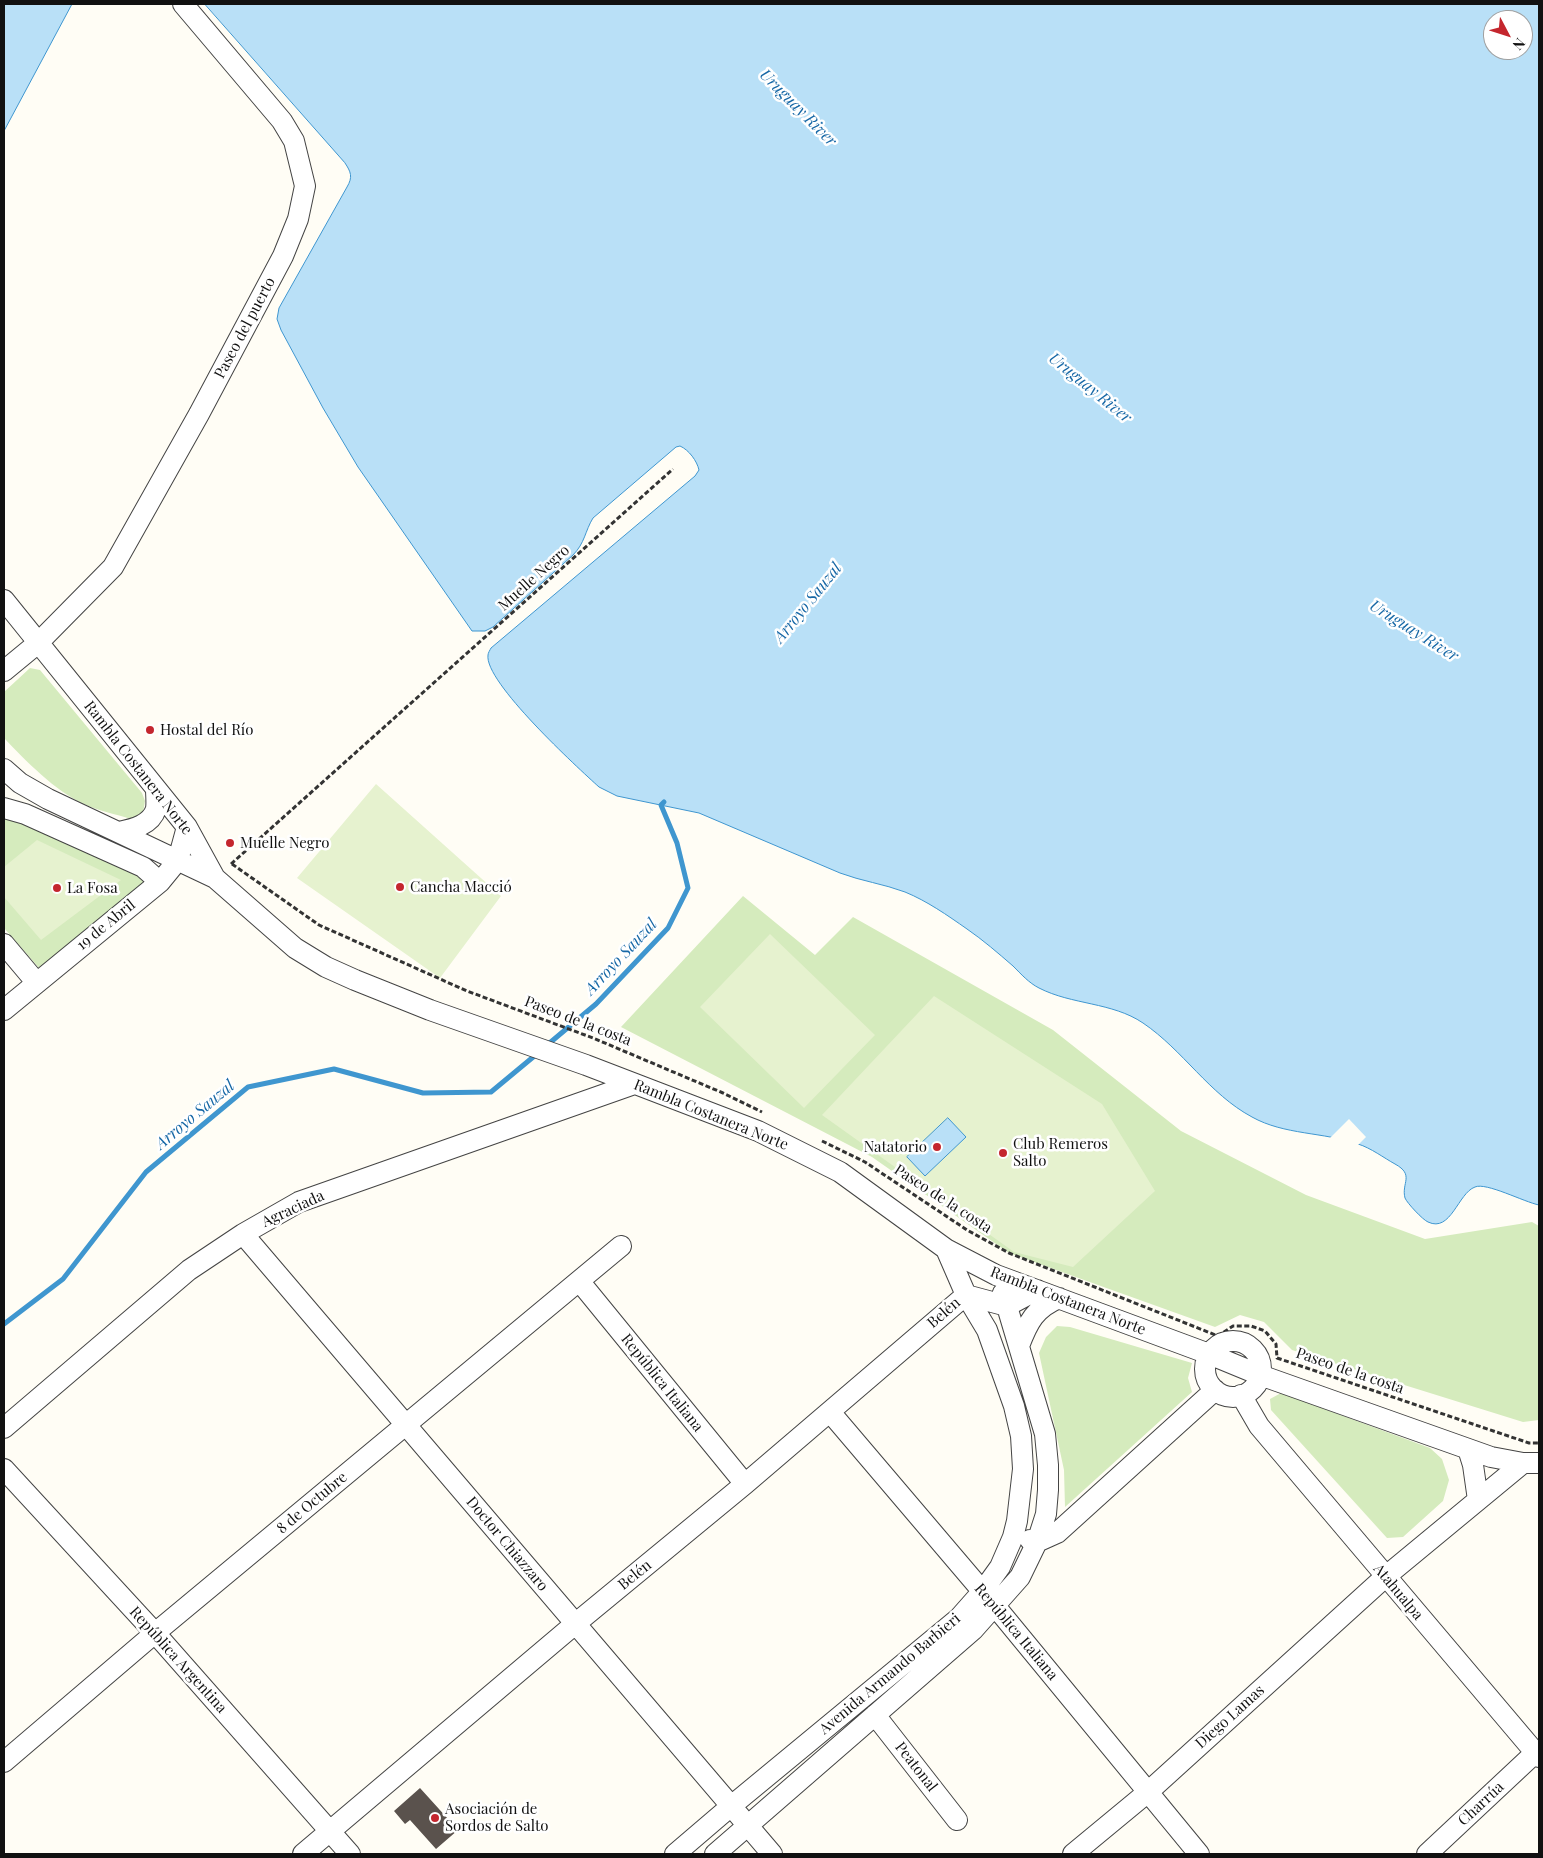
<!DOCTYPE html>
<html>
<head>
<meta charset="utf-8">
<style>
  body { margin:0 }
  #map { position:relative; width:1543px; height:1858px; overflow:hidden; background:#fffdf5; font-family:"Playfair Display",serif }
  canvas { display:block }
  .frame { position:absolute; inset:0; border:5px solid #111; pointer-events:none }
  .north { position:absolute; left:1483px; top:10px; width:50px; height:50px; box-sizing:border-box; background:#fff; border:1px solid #a0a0a0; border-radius:50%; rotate:130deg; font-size:14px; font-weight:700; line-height:20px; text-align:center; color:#111 }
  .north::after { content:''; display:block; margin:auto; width:18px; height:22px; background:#c4262e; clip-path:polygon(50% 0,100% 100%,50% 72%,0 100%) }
</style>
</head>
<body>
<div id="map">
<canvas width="1543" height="1858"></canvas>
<div class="frame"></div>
<div class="north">N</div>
</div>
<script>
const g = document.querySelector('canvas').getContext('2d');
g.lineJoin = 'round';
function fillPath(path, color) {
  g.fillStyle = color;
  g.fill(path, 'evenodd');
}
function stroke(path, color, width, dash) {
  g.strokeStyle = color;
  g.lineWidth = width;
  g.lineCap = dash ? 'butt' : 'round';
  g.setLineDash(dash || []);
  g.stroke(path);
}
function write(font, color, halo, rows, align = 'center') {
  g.font = font + ' "Playfair Display",serif';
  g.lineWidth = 5;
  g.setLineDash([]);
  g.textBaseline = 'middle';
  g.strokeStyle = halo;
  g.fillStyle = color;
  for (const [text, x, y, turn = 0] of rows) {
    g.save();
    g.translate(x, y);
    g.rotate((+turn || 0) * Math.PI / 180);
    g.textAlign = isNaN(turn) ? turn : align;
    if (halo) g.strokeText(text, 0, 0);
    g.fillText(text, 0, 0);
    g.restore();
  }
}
fillPath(new Path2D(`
  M30,668L40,670L142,793L145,801L143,813L131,819C116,814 98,811 84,804C56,792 25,760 4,738V692Z
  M4,817L22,822L138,872L149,881L39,968L4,928Z
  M743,896L815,955L853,917L1053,1030L1181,1131L1306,1195L1425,1239L1532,1222L1539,1226V1420L1523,1422L1292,1350L1264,1322L1240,1315L1215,1327L1009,1253L872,1157L621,1027Z
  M1057,1326L1070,1327L1192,1363L1188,1378L1192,1392L1065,1507L1064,1470L1039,1353L1046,1337Z
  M1281,1393L1430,1448L1442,1459L1449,1480L1443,1501L1403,1537L1387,1538L1271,1410L1270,1399Z`), '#d5ebbd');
fillPath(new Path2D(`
  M376,784L501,896L440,978L297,878Z
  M37,840L121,880L41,940L4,897V867Z
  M770,934L875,1035L804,1108L700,1007Z
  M934,996L1102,1104L1155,1191L1073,1267L1014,1252L822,1115Z`), '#e6f2cf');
const water = new Path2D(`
  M4,4H72L4,131Z
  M205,4H1539V1205C1524,1202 1486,1182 1475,1187C1458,1193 1451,1233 1428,1222C1423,1220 1407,1203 1405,1198C1401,1183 1415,1175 1395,1164C1384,1158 1371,1148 1358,1144C1324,1132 1284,1135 1252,1117C1209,1094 1183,1050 1143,1023C1112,1002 1072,1005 1039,988C1029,983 1021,974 1013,966C998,953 983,940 967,929C947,915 927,901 905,892C884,884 861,881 840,873L699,813L617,796L599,787C578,768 484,682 488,655C488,653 490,650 491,648L695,476L699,470C697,461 689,450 680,446L676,447L593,518C585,531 585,543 573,555L493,627L485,631H472L358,467L323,408L281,330L277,319L279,308L347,187C353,177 351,172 345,163ZM1493,20H1523V50H1493Z
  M948,1118L966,1137L925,1176L907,1157Z`);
fillPath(water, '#b9e0f7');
stroke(water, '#3f96cf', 1);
fillPath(new Path2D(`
  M1349,1119L1366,1137L1357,1146L1328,1140Z`), '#fffdf5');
stroke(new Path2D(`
  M546,1046L596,1004L668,928L688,888L677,843L661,805L664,802
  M4,1324L63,1279L146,1172L248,1087L334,1069L423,1093L491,1092L538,1053`), '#3f96cf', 5);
fillPath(new Path2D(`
  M420,1788L458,1830L436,1849L410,1820L405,1824L394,1811Z`), '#5a524d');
const minor = new Path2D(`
  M4,600L187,827L215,878L295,948L326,967L355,980L430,1010L586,1065L758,1131L840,1172L946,1249L996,1275L1209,1354L1260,1375L1491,1457L1523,1463H1539
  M4,671L38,643L113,567L199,414L283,256L298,219L305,186L294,141L282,121L183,4
  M4,769L20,783L48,799L215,878
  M4,808L25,814L143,867L160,882
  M119,832C133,829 151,825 156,809C157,803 156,795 156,789
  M4,944L36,982
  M4,1010L160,882L178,860L187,827
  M243,1234L772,1854
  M580,1282L745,1484
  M1205 1369a28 28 0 1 1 56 0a28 28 0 1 1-56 0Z
  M1019,1346C1028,1322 1035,1308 1059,1298
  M1241,1395L1259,1426L1539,1757
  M830,1412L995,1606L1199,1854
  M4,1428L189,1270L243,1234L299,1202L634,1084
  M1468,1449L1473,1465L1478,1500
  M4,1469L155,1633L350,1854
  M1030,1540L1037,1542L1057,1533L1215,1390
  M875,1715L957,1820
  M4,1762L155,1633L621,1246
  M303,1854L575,1624L745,1484L966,1295L1007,1306L1037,1290
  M675,1854L730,1807L959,1618L982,1592L1000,1567L1013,1537L1017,1521L1023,1469L1021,1436L1014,1406L987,1330L966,1295L946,1249
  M715,1854L973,1630L1020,1577L1037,1542L1046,1514L1048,1490V1465L1045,1434L1003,1293
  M1073,1854L1148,1792L1385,1577L1523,1463
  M1427,1854L1535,1753`);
stroke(minor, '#444', 22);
stroke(new Path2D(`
  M231,864L673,469
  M232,864L319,925L467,991L593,1038L723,1093L762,1112
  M822,1141L865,1162L967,1230L1009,1253L1218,1336L1233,1326H1251L1265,1331L1276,1344L1277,1358L1529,1443H1539`), '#333', 3, [5, 2.5]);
stroke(minor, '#fff', 20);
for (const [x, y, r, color] of [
  [150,730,5,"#c4262e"],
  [230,843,5,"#c4262e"],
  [400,887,5,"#c4262e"],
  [57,888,5,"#c4262e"],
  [937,1147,5,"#c4262e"],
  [1003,1153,5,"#c4262e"],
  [435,1818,5,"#c4262e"]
]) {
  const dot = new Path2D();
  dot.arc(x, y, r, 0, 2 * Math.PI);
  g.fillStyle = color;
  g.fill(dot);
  stroke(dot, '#fff', 2);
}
write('15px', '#111', '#fff', [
  ["Paseo del puerto",245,328,-62],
  ["Muelle Negro",534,578,-42],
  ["Rambla Costanera Norte",138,768,52],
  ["19 de Abril",106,925,-39],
  ["Paseo de la costa",578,1021,21],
  ["Rambla Costanera Norte",711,1115,22],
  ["Paseo de la costa",943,1199,33],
  ["Agraciada",293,1209,-25],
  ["Rambla Costanera Norte",1068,1301,21],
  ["Belén",944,1313,-41],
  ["Paseo de la costa",1350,1371,19],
  ["República Italiana",662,1383,51],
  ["8 de Octubre",312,1503,-40],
  ["Doctor Chiazzaro",507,1544,50],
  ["Belén",635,1575,-39],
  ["Atahualpa",1398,1592,50],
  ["República Italiana",1016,1632,50],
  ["República Argentina",178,1660,48],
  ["Avenida Armando Barbieri",890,1674,-40],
  ["Diego Lamas",1230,1717,-42],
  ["Peatonal",916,1767,52],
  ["Charrúa",1481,1804,-43]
]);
write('15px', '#111', '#fff', [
  ["Hostal del Río",160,730],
  ["Muelle Negro",240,843],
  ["Cancha Macció",410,887],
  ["La Fosa",67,888],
  ["Club Remeros",1013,1144],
  ["Salto",1013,1161],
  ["Natatorio",927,1147,"right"],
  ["Asociación de",445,1809],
  ["Sordos de Salto",445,1826]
], 'left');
write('italic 16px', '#1768a6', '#fff', [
  ["Uruguay River",798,108,45],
  ["Uruguay River",1090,388,39],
  ["Arroyo Sauzal",808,603,-51],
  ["Uruguay River",1414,631,32],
  ["Arroyo Sauzal",621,957,-47],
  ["Arroyo Sauzal",195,1115,-40]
]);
</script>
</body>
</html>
